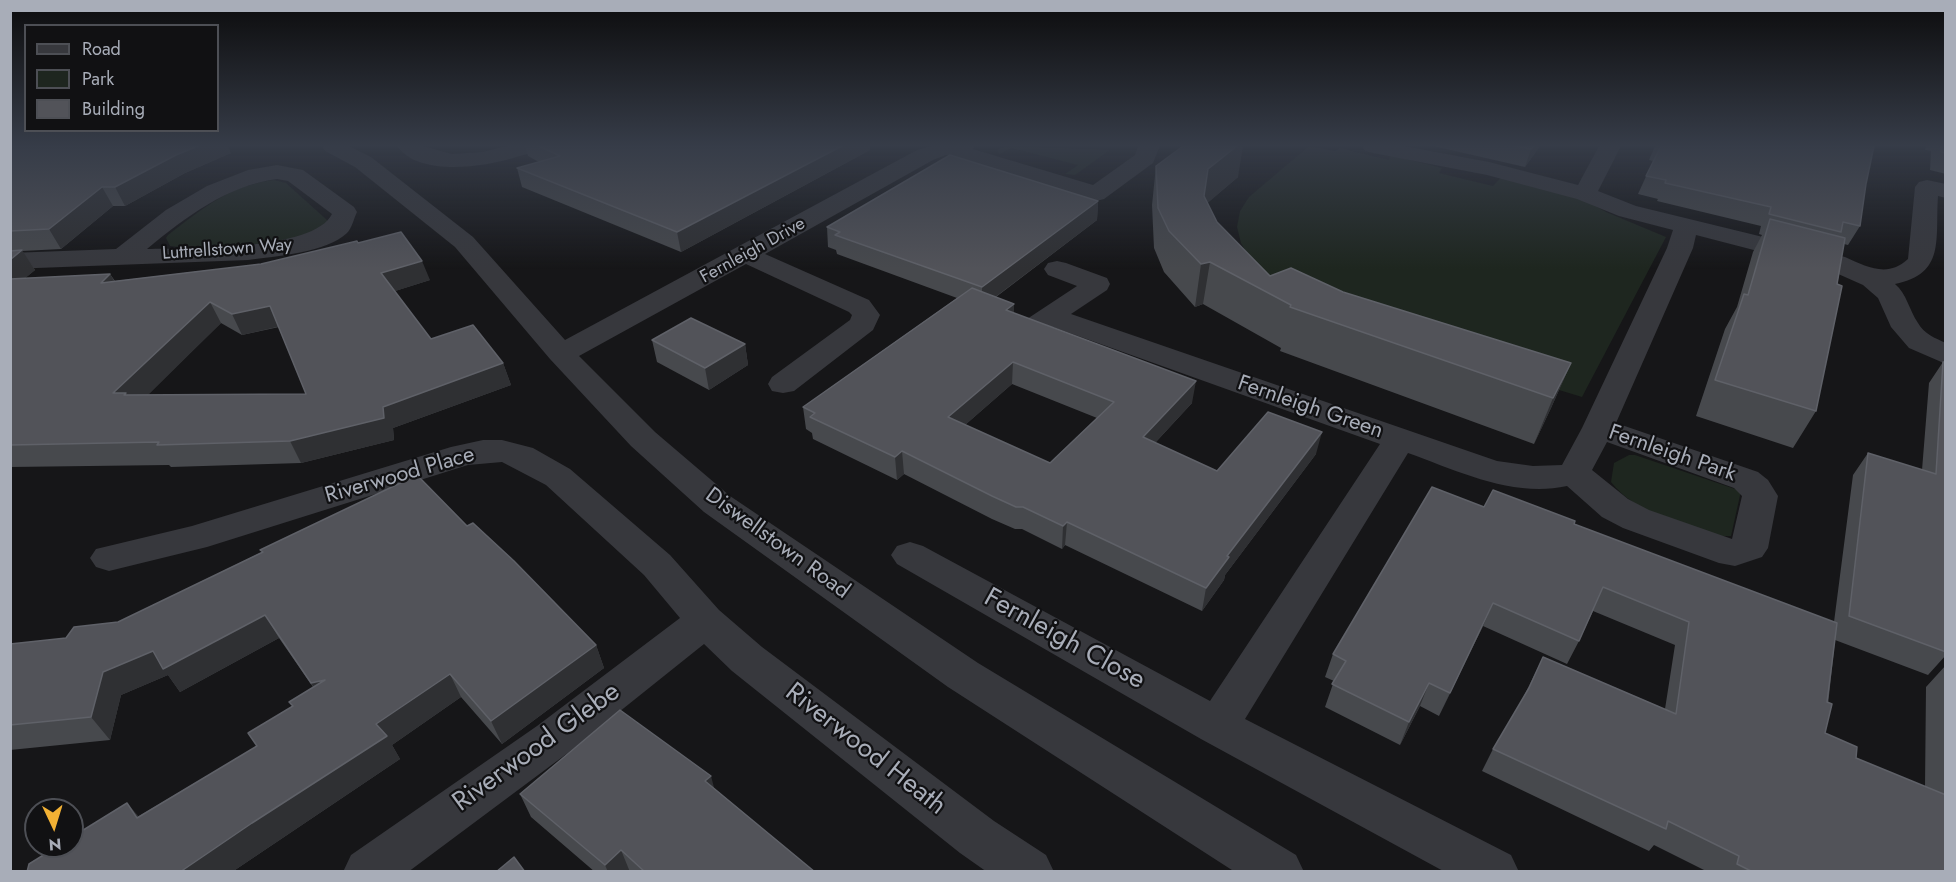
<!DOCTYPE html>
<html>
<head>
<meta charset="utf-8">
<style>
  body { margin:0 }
  #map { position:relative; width:1956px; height:882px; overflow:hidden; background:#161618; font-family:Jost,sans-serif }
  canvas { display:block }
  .frame { position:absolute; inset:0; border:12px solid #a8adb8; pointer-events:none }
  .legend { position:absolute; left:24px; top:24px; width:195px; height:108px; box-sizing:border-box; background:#111113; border:2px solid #4d4f55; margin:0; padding:8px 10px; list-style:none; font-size:18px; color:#a8adb8 }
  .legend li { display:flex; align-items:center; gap:12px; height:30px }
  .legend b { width:30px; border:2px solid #4d4f55 }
  .north { position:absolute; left:24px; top:798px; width:60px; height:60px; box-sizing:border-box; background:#111113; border:2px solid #4d4f55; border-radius:50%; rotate:176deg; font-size:16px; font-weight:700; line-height:24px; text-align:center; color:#a8adb8 }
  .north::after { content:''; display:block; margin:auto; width:21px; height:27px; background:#f2b134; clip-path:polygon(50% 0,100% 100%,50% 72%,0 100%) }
</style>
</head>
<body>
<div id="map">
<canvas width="1956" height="882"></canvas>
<div class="frame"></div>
<ul class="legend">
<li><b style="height:8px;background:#37383d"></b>Road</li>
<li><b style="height:16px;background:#1e261f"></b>Park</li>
<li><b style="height:16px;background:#525359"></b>Building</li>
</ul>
<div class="north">N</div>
</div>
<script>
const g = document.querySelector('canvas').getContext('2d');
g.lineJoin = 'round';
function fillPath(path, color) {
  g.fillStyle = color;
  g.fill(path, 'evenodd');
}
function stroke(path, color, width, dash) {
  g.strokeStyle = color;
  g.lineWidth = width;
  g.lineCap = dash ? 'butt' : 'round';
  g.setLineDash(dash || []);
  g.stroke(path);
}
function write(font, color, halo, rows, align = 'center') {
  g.font = font + ' Jost,sans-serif';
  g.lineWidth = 4.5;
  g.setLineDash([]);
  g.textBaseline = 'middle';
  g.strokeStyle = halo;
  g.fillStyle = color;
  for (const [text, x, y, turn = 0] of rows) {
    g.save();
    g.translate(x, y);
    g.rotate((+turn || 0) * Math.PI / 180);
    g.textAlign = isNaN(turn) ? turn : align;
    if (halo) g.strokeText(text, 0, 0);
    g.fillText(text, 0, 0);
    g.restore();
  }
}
fillPath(new Path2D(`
  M1006,146L1110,150L1075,175L1065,174L1078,165L1011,148L1000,154L997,150Z
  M1309,146L1335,151L1340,148L1389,160L1390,155L1442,168L1439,173L1493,186L1503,175L1577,196L1606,212L1666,237L1582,397L1441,354L1285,289L1252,262L1241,243L1237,227L1240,211L1249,197Z
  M274,180L286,183L327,220V224L292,242L187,248L170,246L166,238L168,235C205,207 228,186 274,180Z
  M1629,455H1635L1741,491L1731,536H1718C1681,523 1636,514 1611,482L1614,463Z`), '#1e261f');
fillPath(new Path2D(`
  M322,146H349L371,157L473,237L565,340L917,150L931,146H975L973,149L1093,185L1135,155L1138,146H1160L1153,163L1104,199L1096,201L946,155L933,160L765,254L869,300L880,315L873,330L794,391L783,393L772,391L768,384L772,377L850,320L852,315L849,312L746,264L579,356L655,432L730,496L978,663L1296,855L1304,872H1235L948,687L704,512L631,446L550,359L455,247L355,167L325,151Z
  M397,146H423L452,154L482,152L507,146H538C533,154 522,155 513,158C483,167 419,177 397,146Z
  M1362,146H1404L1489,162L1578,185L1599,146H1621L1598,191L1636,206L1845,257C1867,267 1888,278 1908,259L1915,187L1919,182L1927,180L1946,184V198L1938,196C1935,239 1946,274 1895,284C1907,294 1909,310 1918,323C1924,334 1935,338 1946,343V364L1909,348L1891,327L1878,298L1863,285L1827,269L1696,235L1693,248L1616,423L1758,472L1768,480L1778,496L1768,548L1762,557L1735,566L1719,563L1623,528L1602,517L1567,486C1513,498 1458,471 1408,453L1245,719L1511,855L1519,872H1445L1201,739L897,564L891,555L897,546L910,542L923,546L1210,701L1380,444L1053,327L1037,334L1027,331L1023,325L1027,319L1077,286L1048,275L1044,269L1048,263L1057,261L1066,263L1107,278L1110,284L1107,290L1071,314L1497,461L1533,466L1562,465L1582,428L1667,248L1673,230L1619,216L1577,199L1487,175L1373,153L1365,151ZM1607,442L1734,488L1742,496L1732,539L1649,510L1628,499L1592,470Z
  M277,165L303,170L354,207L357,212C354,218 352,228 347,233C326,253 276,256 248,260L10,269V253L116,249L166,210L207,186L248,170ZM277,179L288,181L332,214C314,251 187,248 147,249C186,217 226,186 277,179Z
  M483,440H502L533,448L570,469L670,555L719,610L762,647L994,821L1046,855L1054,872H987L960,853L732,671L704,644L569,752L408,872H343L351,855L537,726L680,618L644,575L546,485L502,462L468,465L207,547L109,571L96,567L90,558L96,549L192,526L451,447Z`), '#37383d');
fillPath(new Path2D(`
  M10,146L231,153L185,173L125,206H113L61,249L22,251L35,270L25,278L110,274L115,281L261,264L358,243L430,280L395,291L431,339L503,363L511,385L393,428L394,440L301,463L171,467L169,465L10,467ZM221,323L242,335L279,327L306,394L147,395Z
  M525,146H870V150L681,252L522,187L517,168L539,162L528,156Z
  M1433,146H1540L1525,167Z
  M1655,146H1874L1866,184L1860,226L1848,245L1844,244L1816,411L1793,448L1696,416L1725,329L1737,307L1753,252L1762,235L1759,234L1761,226L1657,201L1658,199L1638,194L1653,161L1649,160Z
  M1926,146H1946V174L1930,170L1931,151L1925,150Z
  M1156,166L1238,177L1207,203L1217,222L1270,276L1343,292L1571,363L1551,408L1534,444L1280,351L1281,348L1203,304L1195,307L1164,272L1154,248L1152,205Z
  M1098,201L1097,220L996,297L1014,313L1192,403L1155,443L1217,471L1316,454L1225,575L1224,580L1202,611L1065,545L1062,549L1022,529H1015L992,519L904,474L897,480L813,439L812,433L806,429L803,407L957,298L837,254L836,250L828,247L827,227ZM1012,384L1097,418L1050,463L965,425Z
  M652,340L745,344L748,365L709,390L657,362Z
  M1943,362H1946V655L1928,675L1835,640L1825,733L1856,758L1925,787L1926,687L1946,665V872H1708L1654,845L1649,851L1482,771L1493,749L1522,700L1543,657L1665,709L1675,645L1593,611L1579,641L1567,664L1483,626L1439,716L1420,706L1400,745L1325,707L1334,681L1325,677L1333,654L1484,507L1574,524L1834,622L1853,475L1868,453L1922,470L1929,383Z
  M467,526L596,645L604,668L502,744L461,697L392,745L400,759L232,872H27L139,816L257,746L292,706L289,702L313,687L279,638L180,692L168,675L121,695L110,740L10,750V644L66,638L118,622L262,552L260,550Z
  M715,789L815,872H595L531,817L520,794Z`), '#47494d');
fillPath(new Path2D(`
  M198,146H228L231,153L185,173L125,206L115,187L176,155Z
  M842,146H870V150L681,252L677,232Z
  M1237,146H1243L1238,177L1203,207L1198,235L1208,169Z
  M1534,146H1540L1525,167L1531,149Z
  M102,187L113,206L61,249L49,229Z
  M1098,201L1097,220L982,307V287Z
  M22,250L35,270L10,291V260Z
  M422,261L430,280L389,293L381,273Z
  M1210,262L1203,304L1195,307L1201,264Z
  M110,274L122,294L101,283Z
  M210,302L221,323L135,408L113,393Z
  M1014,304V325L1006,310Z
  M270,306L281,326L242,335L232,314Z
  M745,344L748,365L709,390L705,368Z
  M1013,362L1012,384L949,439L948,417Z
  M503,363L511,385L393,428L394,440L301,463L290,441Z
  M1571,363L1551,408L1534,444L1553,398Z
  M1196,381L1192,403L1140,459L1143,437Z
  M1322,432L1316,454L1225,575L1224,580L1202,611L1206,588L1227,556Z
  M902,451L904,474L897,480L895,457Z
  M1067,522L1065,545L1062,549L1063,526Z
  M1493,603L1483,626L1439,716L1450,693Z
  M265,615L279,638L180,692L168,675L121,695L110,740L91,717L103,672L153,651Z
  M596,645L604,668L502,744L491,721Z
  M450,674L461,697L392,745L400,759L232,872H180L376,724Z
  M325,680V706L311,683Z
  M1429,683L1420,706L1400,745L1409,722Z
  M711,776L717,799L705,781Z
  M127,803L147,826L137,818Z
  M621,850L630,872H608L605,865Z`), '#2f3033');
const building = new Path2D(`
  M10,146H198L176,155L115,187H102L49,229L10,231Z
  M539,146H842L677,232L517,168L560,156Z
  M1183,146H1237L1208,169L1204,196L1217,222L1270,276L1291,268L1343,292L1571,363L1553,398L1290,307L1291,305L1210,262L1201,264L1169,231L1158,208L1156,166Z
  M1515,146H1534L1531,149Z
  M1661,146H1874L1866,184L1860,226L1843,222L1841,232L1769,214L1771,207L1665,183L1666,180L1646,176Z
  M1941,146H1946V153L1941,152Z
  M950,155L1098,201L982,287L835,235L840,232L827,227Z
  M1770,219L1845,238L1837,284L1842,286L1816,411L1715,380L1744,294L1748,295Z
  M401,232L422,261L381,273L431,339L473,325L503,363L383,407L384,418L290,441L157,445L159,442L10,445V279L110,274L101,283L261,264L357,241L358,243ZM210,302L232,314L270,306L306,394L124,395L126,393H113Z
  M22,250L10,260V251Z
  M972,288L1014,304L1006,310L1196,381L1143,437L1217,471L1268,412L1322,432L1227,556L1229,557L1206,588L1067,522L1063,526L1023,507H1016L992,496L902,451L895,457L810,417L815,413L803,407ZM1013,362L1114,402L1050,463L948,417Z
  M691,318L745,344L705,368L652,340Z
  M1943,362H1946V652L1849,616L1868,453L1936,474Z
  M417,475L467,526L473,523L514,561L596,645L491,721L450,674L376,724L387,736L252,823L180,872H27L29,864L58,846H72V837L127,803L137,818L257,746L248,733L293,706L289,702L325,680L311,683L265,615L163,669L153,651L103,672L91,717L10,725V644L66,638L74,627L118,622L263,552L260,550Z
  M1432,487L1484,507L1493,490L1575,521L1574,524L1837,623L1827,702L1832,704L1825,733L1857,747L1856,758L1946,795V872H1753L1737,864L1739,856L1668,821L1666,829L1493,749L1529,688L1543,657L1676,714L1689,622L1603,587L1579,641L1493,603L1450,693L1429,683L1409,722L1332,684L1346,661L1333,654Z
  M620,710L711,776L705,781L815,872H645L621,850L605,865L520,794Z
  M514,857L525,872H496Z`);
fillPath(building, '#525359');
stroke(building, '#5f6168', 1.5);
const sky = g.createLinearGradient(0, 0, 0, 269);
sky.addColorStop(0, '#0c0c0d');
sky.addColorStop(0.54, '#363c48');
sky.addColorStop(1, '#363c4800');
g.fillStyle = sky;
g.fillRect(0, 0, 1956, 269);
write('18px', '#a8adb8', '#111113', [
  ["Luttrellstown Way",227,250,-4],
  ["Fernleigh Drive",753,251,-29]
]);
write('22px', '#a8adb8', '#111113', [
  ["Fernleigh Green",1310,408,19],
  ["Fernleigh Park",1672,454,19],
  ["Riverwood Place",400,476,-16],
  ["Diswellstown Road",777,544,36]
]);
write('27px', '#a8adb8', '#111113', [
  ["Fernleigh Close",1064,640,29],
  ["Riverwood Glebe",537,748,-36],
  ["Riverwood Heath",865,750,38]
]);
</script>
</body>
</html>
